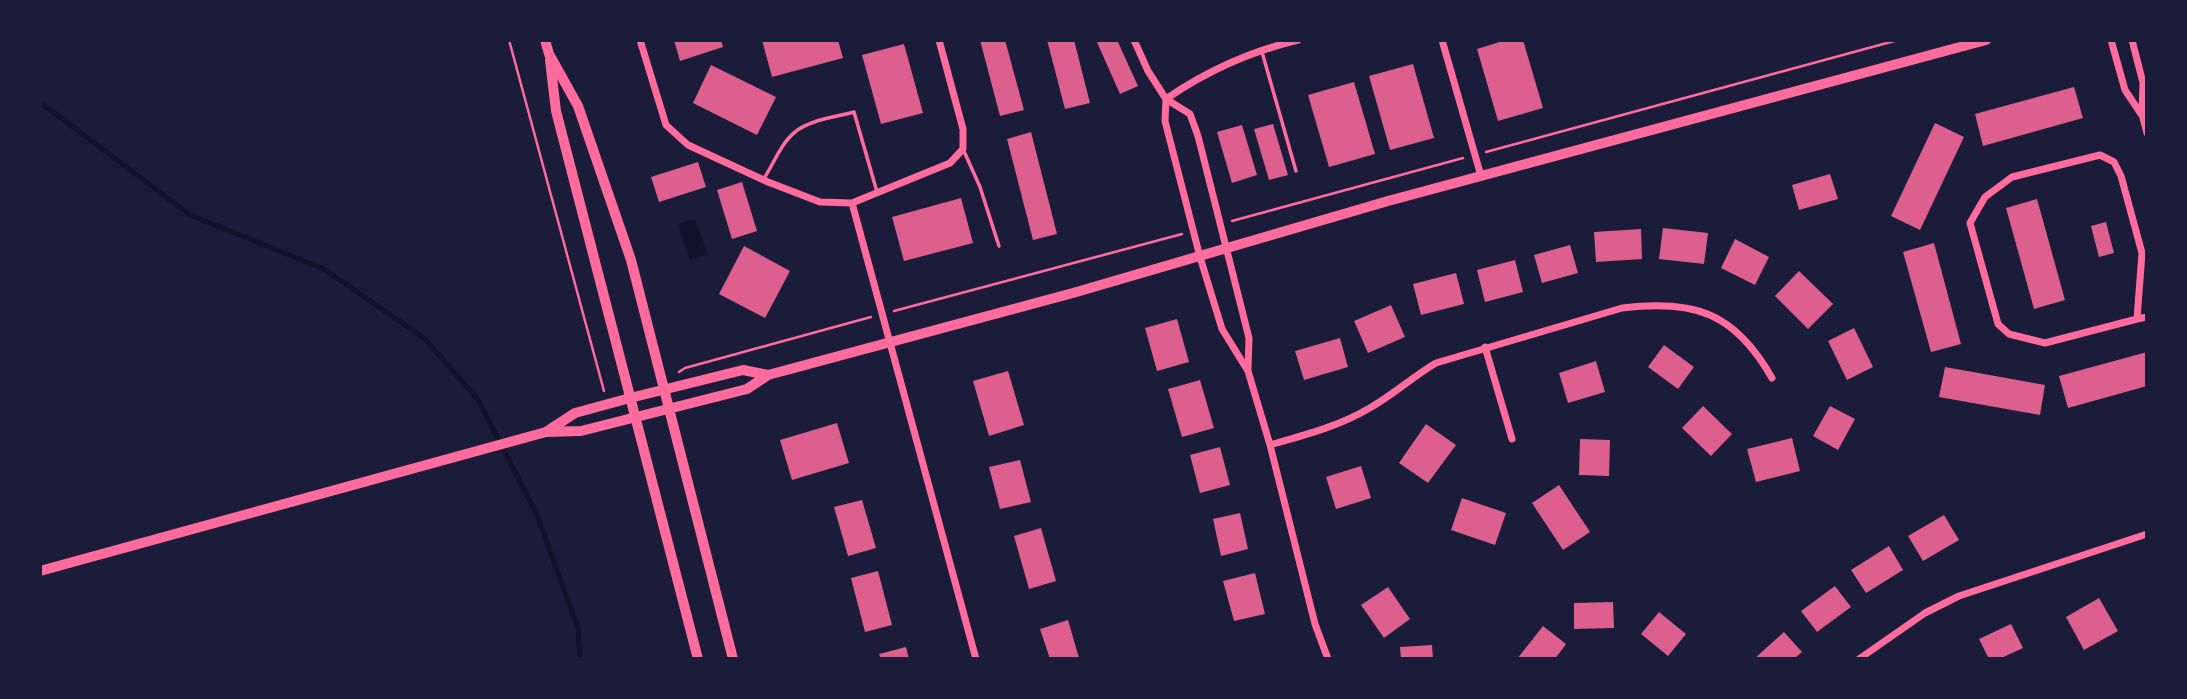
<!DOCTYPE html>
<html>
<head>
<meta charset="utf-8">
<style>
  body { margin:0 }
  #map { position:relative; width:2187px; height:699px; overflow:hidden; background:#1b1b3a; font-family:"DM Sans",sans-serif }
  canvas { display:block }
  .frame { position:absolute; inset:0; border:42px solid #1b1b3a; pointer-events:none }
</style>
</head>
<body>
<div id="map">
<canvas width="2187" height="699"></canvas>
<div class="frame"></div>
</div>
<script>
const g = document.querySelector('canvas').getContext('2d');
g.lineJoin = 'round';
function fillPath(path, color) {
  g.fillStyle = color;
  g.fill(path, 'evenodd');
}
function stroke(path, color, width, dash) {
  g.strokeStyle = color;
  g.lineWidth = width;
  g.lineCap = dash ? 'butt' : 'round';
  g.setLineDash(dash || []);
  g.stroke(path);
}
fillPath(new Path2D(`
  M695,219L707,254L690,260L678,224Z`), '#12122b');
stroke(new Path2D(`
  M40,102L190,215L324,269L424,338L477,398L537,515L578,628L580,659`), '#12122b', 5);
fillPath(new Path2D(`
  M674,40H721L723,47L680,61Z
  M762,40H838L843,58L772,77Z
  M980,40H1005L1024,110L1000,116Z
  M1047,40H1074L1090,103L1065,109Z
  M1096,40H1117L1138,86L1120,94Z
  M1506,40H1523L1543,108L1498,121L1477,49Z
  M904,44L923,113L881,124L862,55Z
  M1413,64L1434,138L1390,150L1369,76Z
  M711,65L776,97L757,135L693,103Z
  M1354,82L1375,154L1329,167L1308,95Z
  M2074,87L2083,118L1983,146L1975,114Z
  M1935,123L1964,137L1920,230L1891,216Z
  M1273,124L1288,175L1269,180L1254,129Z
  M1242,125L1257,175L1232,183L1217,132Z
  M1031,132L1057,234L1033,240L1007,139Z
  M698,162L706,187L659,202L651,177Z
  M1830,174L1838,199L1799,210L1792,185Z
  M742,182L757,231L732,239L717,190Z
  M961,198L973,243L904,261L892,217Z
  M2037,199L2065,300L2034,309L2006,208Z
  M2106,222L2114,253L2099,257L2091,226Z
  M1663,228L1708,233L1704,264L1659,259Z
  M1641,229L1642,259L1596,262L1594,232Z
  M1735,239L1769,257L1755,285L1721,268Z
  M1934,243L1961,344L1931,352L1903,252Z
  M1570,245L1578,273L1542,283L1534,255Z
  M744,246L790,271L765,318L719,294Z
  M1515,260L1523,292L1485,302L1477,270Z
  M1799,271L1833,304L1808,329L1775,296Z
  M1456,273L1464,304L1421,315L1413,284Z
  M1391,305L1405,337L1368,353L1354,321Z
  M1177,319L1189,362L1157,371L1145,328Z
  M1854,328L1873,367L1847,380L1828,341Z
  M1340,338L1348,367L1304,380L1295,351Z
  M1664,345L1694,367L1678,389L1648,367Z
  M2147,352V386L2068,408L2059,376Z
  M1596,361L1605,392L1568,403L1559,373Z
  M1945,367L2045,385L2040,415L1939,397Z
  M1008,371L1024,425L989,436L973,381Z
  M1200,380L1214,428L1182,437L1168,389Z
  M1703,406L1732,434L1711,456L1682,428Z
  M1830,406L1855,419L1838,450L1813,436Z
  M837,423L849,463L792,480L780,440Z
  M1426,424L1456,445L1428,483L1399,463Z
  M1792,438L1800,471L1756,482L1747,449Z
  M1580,439L1610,440L1609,476L1579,475Z
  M1220,447L1230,485L1200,493L1190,455Z
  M1020,460L1031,502L1000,509L989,467Z
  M1361,466L1371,498L1336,509L1326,477Z
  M1559,485L1590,532L1563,550L1532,503Z
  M1462,498L1506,513L1495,545L1451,530Z
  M862,500L876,548L848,556L834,507Z
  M1240,513L1248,549L1221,556L1213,519Z
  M1944,515L1959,540L1923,561L1908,536Z
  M1041,528L1056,581L1029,589L1014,536Z
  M1889,546L1903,570L1866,593L1851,570Z
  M878,571L892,625L865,632L851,578Z
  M1255,573L1265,614L1234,621L1223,581Z
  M1835,586L1851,607L1817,632L1801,611Z
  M1388,587L1410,619L1384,638L1361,605Z
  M2099,598L2118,631L2084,650L2066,617Z
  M1613,602L1614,628L1574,629V603Z
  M1659,612L1686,634L1668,656L1641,634Z
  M1068,620L1079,658L1050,659L1040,629Z
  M2011,624L2023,648L1999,659H1989L1979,639Z
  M1543,626L1566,644L1555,659H1517Z
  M1784,632L1802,652L1794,659H1754Z
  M1432,645L1433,659H1401L1400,647Z
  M906,647L909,659H881L879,654Z`), '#dd5f8e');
stroke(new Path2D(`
  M509,40L604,391
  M1486,152L1898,40
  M1232,221L1463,158
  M894,311L1182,234
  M679,372L685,368L871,317`), '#ff6b9d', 2.5);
stroke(new Path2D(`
  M1262,52L1296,171
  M963,149L980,187L999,246
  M763,180C773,165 781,143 795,132C809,120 836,117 854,112L877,192`), '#ff6b9d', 3.5);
stroke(new Path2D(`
  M640,40L666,125L688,145L768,182L820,202L852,203L950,163L963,149V129L939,40
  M1134,40L1148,71L1166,99L1190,114L1198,136L1249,338L1248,370
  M1442,40L1481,176
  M2111,40L2125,90L2141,114
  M2132,40L2143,83L2142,114L2147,133
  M1166,99L1165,121L1200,257L1222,329L1248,371L1270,445L1315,624L1328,659
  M1166,99C1205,72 1252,51 1298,40
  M852,203L976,659
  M2137,319L2142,253L2121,176L2114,162L2100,155L2012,177L1985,197L1970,223L1998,324L2009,334L2045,343L2137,319L2147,317
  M1485,347L1512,439
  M1270,445C1304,435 1337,427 1368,409C1392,396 1412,377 1436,363L1622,308C1695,299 1735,313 1772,378
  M1859,659L1925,613L1959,596L2147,534`), '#ff6b9d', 7);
stroke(new Path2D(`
  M545,40L549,54L578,106L631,260L733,659
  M550,60L556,111L698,659
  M546,432L575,413L630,398L743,370L768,375
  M40,571L546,432L581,431L747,389L768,375L1073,293L1388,201L1986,40`), '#ff6b9d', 10);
</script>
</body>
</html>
